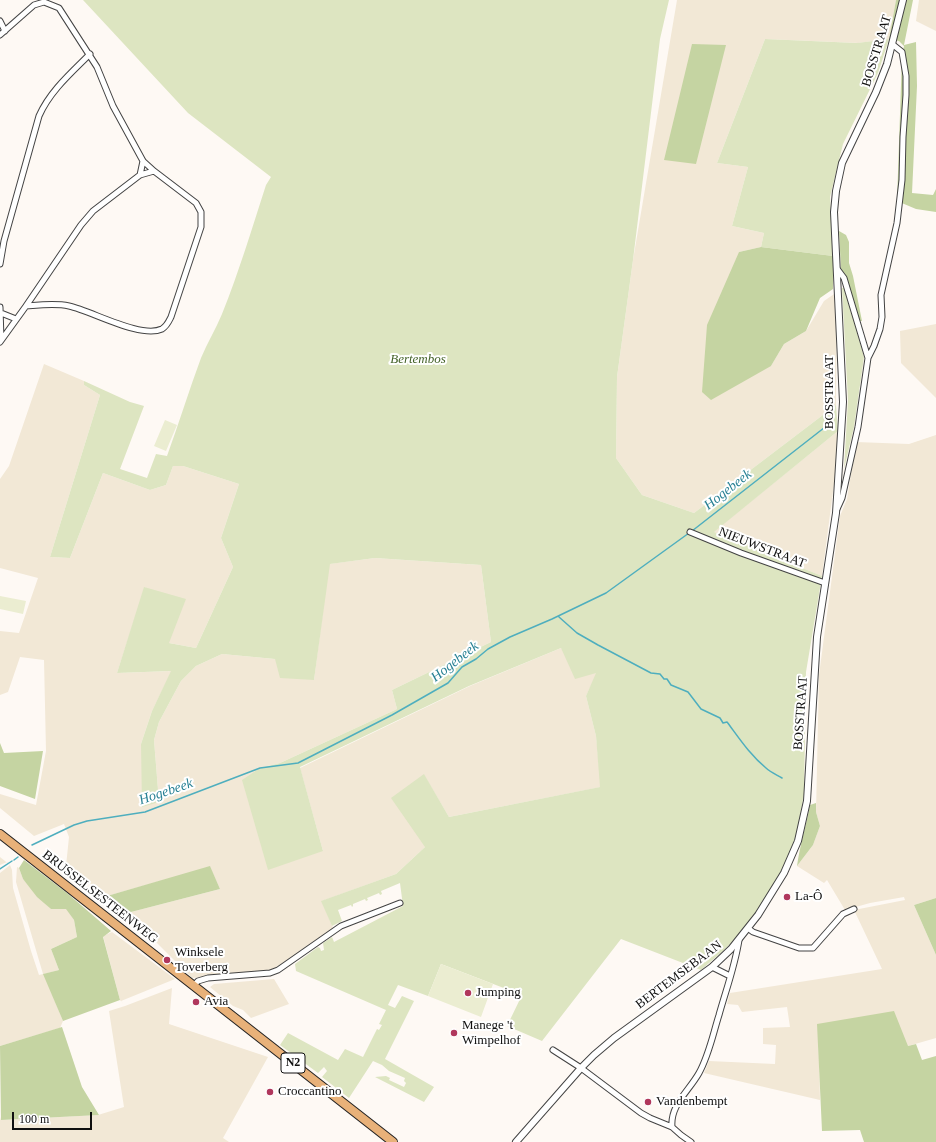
<!DOCTYPE html>
<html>
<head>
<meta charset="utf-8">
<style>
  body { margin:0 }
  #map { position:relative; width:936px; height:1142px; overflow:hidden; background:#fef9f4; font-family:Georgia,serif }
  canvas { display:block }
  .scale { position:absolute; left:12px; top:1112px; width:80px; height:18px; box-sizing:border-box; border:2px solid #101010; border-top:0; padding-left:5px; font-size:12px; line-height:14px; white-space:nowrap; color:#101010; -webkit-text-stroke:3px #fff; paint-order:stroke }
</style>
</head>
<body>
<div id="map">
<canvas width="936" height="1142"></canvas>
<div class="scale">100 m</div>
</div>
<script>
const g = document.querySelector('canvas').getContext('2d');
g.lineJoin = 'round';
function fillPath(path, color) {
  g.fillStyle = color;
  g.fill(path, 'evenodd');
}
function stroke(path, color, width, dash) {
  g.strokeStyle = color;
  g.lineWidth = width;
  g.lineCap = dash ? 'butt' : 'round';
  g.setLineDash(dash || []);
  g.stroke(path);
}
function write(font, color, halo, rows, align = 'center') {
  g.font = font + ' Georgia,serif';
  g.lineWidth = 4;
  g.setLineDash([]);
  g.textBaseline = 'middle';
  g.strokeStyle = halo;
  g.fillStyle = color;
  for (const [text, x, y, turn = 0] of rows) {
    g.save();
    g.translate(x, y);
    g.rotate((+turn || 0) * Math.PI / 180);
    g.textAlign = isNaN(turn) ? turn : align;
    if (halo) g.strokeText(text, 0, 0);
    g.fillText(text, 0, 0);
    g.restore();
  }
}
fillPath(new Path2D(`
  M677,0H896L889,39L858,43L765,39L717,163L748,167L732,226L764,233L761,247L739,252L771,366L784,344L806,331L824,301L837,292L836,405L694,513L642,495L616,458L617,377L633,260Z
  M919,0H936V31L916,21Z
  M936,324V398L901,363L900,331Z
  M44,364L84,381V385L100,395L50,557L70,558L103,473L150,490L166,485L173,466H183L239,484L221,538L233,567L196,648L169,643L145,587L117,673L172,671L152,711L141,744L159,802L154,740L159,722L181,681L196,666L222,654L275,659L314,680L329,564L375,558L481,565L491,642L392,690L397,709L280,763L260,768L323,851L300,768L470,686L561,648L597,673L586,696L596,736L601,787L449,817L424,775L425,847L396,874L322,901L333,928L314,944L272,970L192,978L151,937L131,912L220,889L210,867L107,896L66,866L69,837L64,824L34,836L0,808V794L36,805L46,751L44,660L20,657L8,692L0,695V631L19,633L38,578L0,568V479L9,466Z
  M838,431L835,476L822,576L713,532Z
  M936,435V898L914,905L936,955V1038L908,1046L818,1024L820,1100L704,1073L709,1061L775,1064L776,1045L763,1044V1028L790,1027L787,1007L742,1012L738,1005L727,1004L730,993L882,969L854,910L905,900L904,897L870,903L845,910L827,880L824,883L797,866L813,845L820,826L816,812L819,675L840,516L847,499L856,442L909,444Z
  M0,857L10,865L12,870L13,888L31,951L39,975L43,974L16,882L17,867L19,868L23,879L51,909L66,908L74,920L77,937L51,949L59,970L44,974L63,1021L60,1028L0,1046V873L10,865L7,862L0,865Z
  M112,932L175,979L121,1001L125,1006L172,988L169,1024L268,1057L223,1138L229,1142H0V1117L1,1120L98,1115L124,1107L109,1011L125,1006L120,1000L103,936Z
  M274,979L289,1004L251,1018L243,1010L233,1006L210,987L214,984Z`), '#f2e8d6');
fillPath(new Path2D(`
  M83,0H669L660,39L633,260L617,377L616,458L642,495L694,513L836,405L838,431L714,532L822,576L806,672L804,794L797,833L790,853L781,873L758,912L737,937L723,951L701,970L621,939L542,1041L507,1026L522,995L441,964L428,996L398,985L388,1005L395,1008L402,996L414,1001L385,1059L434,1087L424,1102L375,1077L386,1076L390,1078L389,1080L404,1087L406,1083L404,1081L405,1078L389,1071L382,1065L373,1061L349,1098L322,1077L327,1071L324,1067L318,1073L280,1045L288,1033L338,1060L345,1049L363,1057L377,1029L379,1030L382,1025L379,1024L386,1010L296,971L295,964L318,947L320,948L321,951L324,950L323,943L332,937L334,942L403,906L400,883L381,891L382,894L380,895L379,893L367,898L368,900L366,901L365,899L353,904V906L352,907L351,905L338,910L342,921L332,926L321,901L396,874L425,847L391,798L424,774L449,817L600,787L596,736L586,696L596,673L575,679L561,648L469,686L300,767L323,851L268,870L242,780L260,768L280,763L397,709L392,690L491,642L481,565L375,558L330,564L314,680L280,678L275,659L222,654L196,666L181,681L159,722L154,740L159,802L142,807L141,744L152,711L171,671L117,673L144,587L186,599L169,643L196,648L233,567L221,538L239,484L183,466H173L166,485L150,490L103,473L70,558L50,557L100,395L84,385V381L130,402L144,406L120,469L147,478L156,454L167,456C179,423 189,390 201,358C207,343 216,329 222,314C239,272 252,228 266,185L271,177L188,113Z
  M765,39L857,43L889,39L878,73L843,144L830,197L833,256L761,247L764,233L732,226L748,167L717,163Z
  M842,288H845L864,357L854,427L844,469L848,400Z`), '#dde5c1');
fillPath(new Path2D(`
  M896,0H913L904,45L916,42L917,86L912,193L933,195L936,189V212L916,209L897,201L902,56L904,46L899,41L889,39Z
  M692,44L726,45L696,164L664,160Z
  M839,231L846,235L849,242V263L853,276L862,321H859L845,274L841,270Z
  M761,247L833,256V289L820,298L806,331L784,344L771,366L711,400L702,392L707,325L739,252Z
  M0,743L4,753L43,751L35,799L0,786Z
  M816,803V812L820,826L813,845L797,866C800,845 806,826 810,805Z
  M24,860L67,893L111,931L103,937L120,1000L63,1021L43,974L59,970L51,949L77,937L74,920L66,909H51L37,897L23,879L19,868Z
  M210,866L220,889L131,912L122,911L107,896Z
  M936,898V955L914,905Z
  M894,1011L908,1046L916,1044L922,1060L936,1056V1142H864L860,1130L822,1131L817,1024Z
  M62,1027L82,1087L99,1115L1,1120L0,1046Z`), '#c5d4a2');
fillPath(new Path2D(`
  M165,420L177,425L166,451L154,446Z
  M0,596L26,601L23,614L0,609Z
  M441,964L493,984L481,1017L428,996Z`), '#ebedd1');
stroke(new Path2D(`
  M692,531L829,424
  M559,617L577,633L598,645L651,673L660,674L664,679H667L671,685L688,692L701,709L720,718L723,723L727,722C739,738 750,755 766,768C770,772 777,775 782,778
  M32,845L74,825L87,821L145,812L260,768L298,763L392,715L448,683L462,667L476,659L488,649L510,637L552,619L606,593L689,533
  M14,860L18,857
  M0,869L12,861`), '#4eaebe', 1.5);
const minor = new Path2D(`
  M0,21L5,31
  M0,35L34,5L44,2L59,8L97,67L113,106L143,161L154,171L196,203L201,212V227L171,317C169,321 167,326 162,329C141,339 92,311 69,306C55,303 40,305 26,306L0,342
  M140,175L143,161
  M0,264L4,241L39,116C50,91 71,73 90,54
  M838,270L844,278L868,358
  M26,306L81,225L93,211L140,175L154,171
  M0,307L1,340
  M1,313L16,319
  M837,509L842,498L858,427L868,358L874,346L880,329L882,317L881,295L897,223L902,180L903,137L906,95V76L902,52L892,44
  M690,532L741,553L825,583
  M749,929L753,932L799,948H813L843,914L854,909
  M712,967L730,976
  M193,986L198,981L208,978L270,973L278,970L341,926L400,903
  M553,1050L581,1068L641,1113L650,1118L672,1127L681,1135L691,1142
  M672,1127C670,1105 689,1091 699,1073C709,1055 713,1034 719,1015C726,990 735,966 739,940`);
const tertiary = new Path2D(`
  M516,1142L581,1068L594,1055L614,1038L712,967L731,949L758,915L784,873L798,841L807,801L817,637L836,513L843,402L834,212L836,191L842,163L876,92L887,64L903,0`);
const primary = new Path2D(`
  M0,834L393,1142`);
stroke(minor, '#434343', 7);
stroke(tertiary, '#434343', 8);
stroke(primary, '#212121', 10);
stroke(minor, '#fff', 5);
stroke(tertiary, '#fff', 6);
stroke(primary, '#e8b179', 8);
for (const [x, y, r, color] of [
  [787,897,4,"#b0375c"],
  [167,960,4,"#b0375c"],
  [468,993,4,"#b0375c"],
  [196,1002,4,"#b0375c"],
  [454,1033,4,"#b0375c"],
  [270,1092,4,"#b0375c"],
  [648,1102,4,"#b0375c"]
]) {
  const dot = new Path2D();
  dot.arc(x, y, r, 0, 2 * Math.PI);
  g.fillStyle = color;
  g.fill(dot);
  stroke(dot, '#fff', 1.5);
}
for (const [x, y, w] of [
  [293,1063,24]
]) {
  const box = new Path2D();
  box.roundRect(x - w / 2, y - 10, w, 20, 3);
  g.fillStyle = '#fff';
  g.fill(box);
  stroke(box, '#101010', 1);
}
write('bold 12px', '#101010', null, [
  ["N2",293,1063]
]);
write('13px', '#101010', '#fff', [
  ["BOSSTRAAT",877,51,-73],
  ["BOSSTRAAT",830,392,-90],
  ["NIEUWSTRAAT",762,548,21],
  ["BOSSTRAAT",801,713,-86],
  ["BRUSSELSESTEENWEG",100,897,38],
  ["BERTEMSEBAAN",679,975,-37]
]);
write('italic 13px', '#426127', '#fff', [
  ["Bertembos",418,360]
]);
write('13px', '#101010', '#fff', [
  ["La-Ô",795,897],
  ["Winksele",175,953],
  ["Toverberg",175,968],
  ["Jumping",476,993],
  ["Avia",204,1002],
  ["Manege 't",462,1026],
  ["Wimpelhof",462,1041],
  ["Croccantino",278,1092],
  ["Vandenbempt",656,1102]
], 'left');
write('italic 14px', '#278094', '#fff', [
  ["Hogebeek",728,490,-38],
  ["Hogebeek",455,662,-38],
  ["Hogebeek",166,792,-19]
]);
</script>
</body>
</html>
